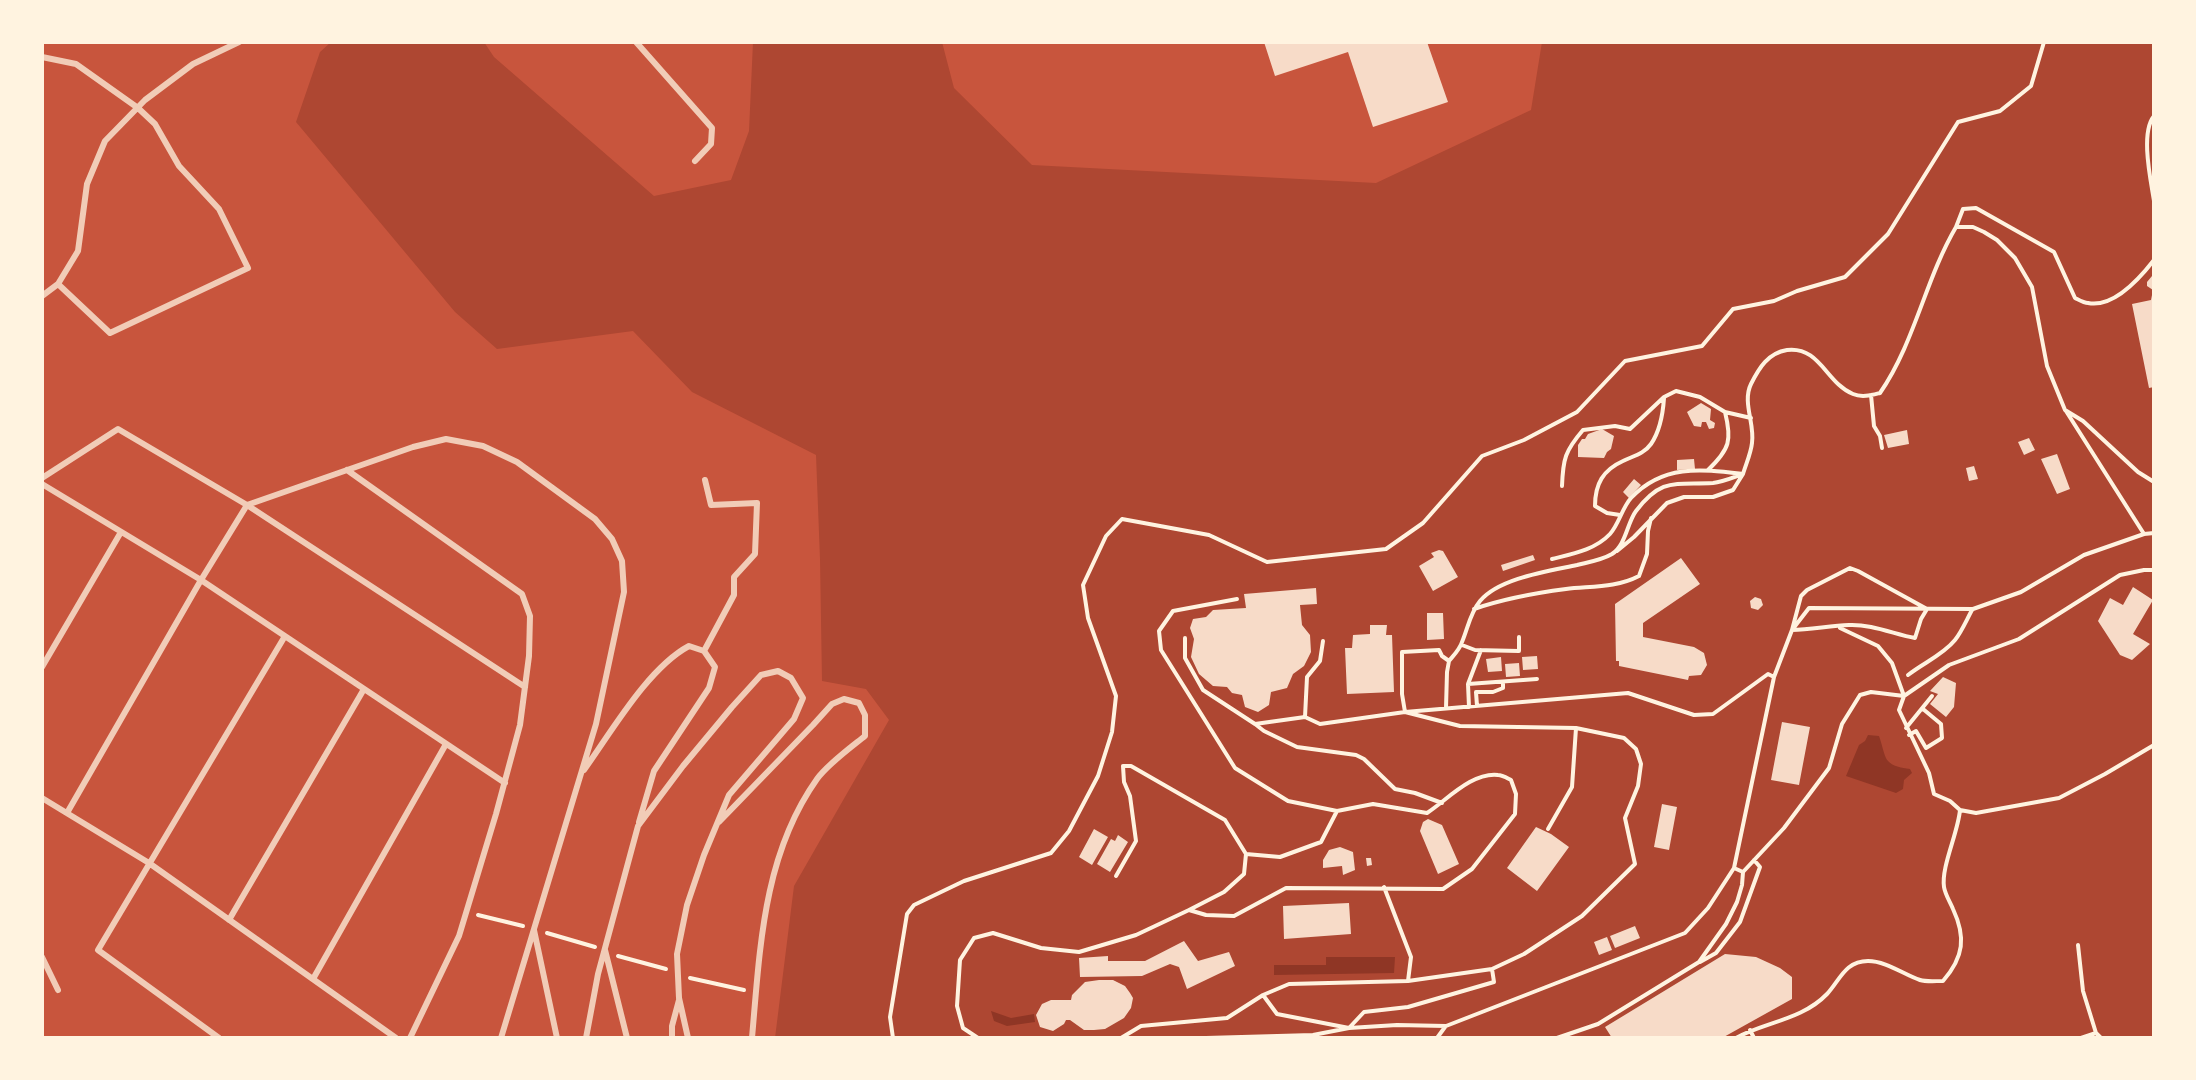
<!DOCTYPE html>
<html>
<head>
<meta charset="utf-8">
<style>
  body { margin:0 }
  #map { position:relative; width:2196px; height:1080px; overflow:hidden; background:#c8553d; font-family:Poppins,sans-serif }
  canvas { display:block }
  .frame { position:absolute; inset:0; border:44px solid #fff3e0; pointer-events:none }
</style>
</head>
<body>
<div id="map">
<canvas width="2196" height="1080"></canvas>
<div class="frame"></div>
</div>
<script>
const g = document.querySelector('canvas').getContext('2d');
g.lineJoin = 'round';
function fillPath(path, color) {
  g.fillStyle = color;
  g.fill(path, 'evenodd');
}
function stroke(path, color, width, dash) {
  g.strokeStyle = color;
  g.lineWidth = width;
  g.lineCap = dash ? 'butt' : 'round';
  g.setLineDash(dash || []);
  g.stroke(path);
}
fillPath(new Path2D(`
  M331,42H484L494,57L654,196L731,180L749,131L753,42H942L954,88L1032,165L1376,183L1531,110L1542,42H2154V1038H775L794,886L889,720L866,689L822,681L820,559L816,455L692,392L633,331L497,349L455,312L296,122L320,52Z`), '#ae4732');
fillPath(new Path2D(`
  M1868,735L1879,736C1887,759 1882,765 1910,769L1912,773L1904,780L1903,789L1896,793L1846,776L1859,745L1865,741Z
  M1326,957H1395L1394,973L1274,975V965H1326Z
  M991,1011L1011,1018L1034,1014L1035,1022L1007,1026L994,1021Z`), '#8f3625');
fillPath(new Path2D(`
  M1264,42H1427L1448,102L1373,127L1348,52L1275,76Z
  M2152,276H2154V387L2149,388L2132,304L2151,300L2153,290L2147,286V282Z
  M1701,403L1711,409L1710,420L1715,423L1714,428L1709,429L1706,422H1702L1701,427L1694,426L1687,412Z
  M1602,429L1614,436L1611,449L1607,452L1604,458L1578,457V445L1582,439H1585L1588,434Z
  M1907,430L1909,444L1888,448L1884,435Z
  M2029,438L2035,450L2024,455L2018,442Z
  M2057,454L2070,489L2057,494L2041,459Z
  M1694,459L1695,469L1677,470V460Z
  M1974,466L1978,479L1969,481L1966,468Z
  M1634,479L1641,485L1629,498L1623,492Z
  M1439,550L1443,551L1458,577L1433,591L1419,566L1434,557L1431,553Z
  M1533,555L1535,560L1503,571L1501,565Z
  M1681,558L1700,584L1643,623V637L1694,647L1704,653L1707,665L1701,675L1689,676L1688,680L1619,666V661H1616L1615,604Z
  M2133,587L2153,600L2133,634L2150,644L2132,660L2120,655L2098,621L2110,598L2123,605Z
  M1316,588L1317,604L1300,605L1302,625L1310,635L1311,652L1304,666L1293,674L1287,688L1271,692L1269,705L1258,712L1245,707L1242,695L1232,693L1227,687L1213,686L1199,674L1191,657L1194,639L1190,628L1193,619L1206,617L1213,610L1246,608L1244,594Z
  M1755,597L1761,599L1763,605L1758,610L1751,608L1750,601Z
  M1427,613H1443L1444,639L1427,640Z
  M1370,625H1387L1386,635H1392L1394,692L1347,694L1345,648H1352L1353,635L1370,634Z
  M1537,656L1538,669L1523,670L1522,657Z
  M1501,657L1502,671L1488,672L1486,659Z
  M1519,663L1520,676L1506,677L1505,664Z
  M1943,677L1956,683L1954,707L1946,717L1930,704L1938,694L1930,691Z
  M1782,722L1810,727L1799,785L1771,780Z
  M1662,804L1677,807L1669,850L1654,847Z
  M1428,819L1442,825L1459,864L1438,874L1420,831L1423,822Z
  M1536,827L1551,834L1569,847L1537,891L1507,868Z
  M1094,829L1108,837L1092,865L1079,857Z
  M1118,835L1128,842L1110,872L1097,864L1111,839L1115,841Z
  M1340,847L1353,852L1355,870L1343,875L1342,866L1323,868V860L1329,850Z
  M1366,858H1371L1372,865L1367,866Z
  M1349,903L1351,934L1284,939L1283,906Z
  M1635,926L1640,938L1615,948L1610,936Z
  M1607,937L1612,950L1599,955L1594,942Z
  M1184,941L1198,961L1229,952L1235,966L1187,989L1179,967L1170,964L1142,976L1080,977L1079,958L1108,956V961H1145Z
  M1725,954L1756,957L1780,968L1792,977V999L1722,1038H1612L1605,1027Z
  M1099,980H1113L1125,986L1130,993L1133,998L1131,1008L1124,1018L1105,1029L1094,1030H1084L1070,1020H1066L1064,1024L1053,1031L1040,1027L1036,1015L1042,1004L1051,1000H1071L1072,995L1085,982Z`), '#f7dbc8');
stroke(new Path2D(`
  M2154,116C2140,133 2151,181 2154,201
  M1956,227L1963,209L1976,208L2054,252L2075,298C2079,300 2084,303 2088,303C2113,308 2140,278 2154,260
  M1871,395L1874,426L1880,436L1882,448
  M2066,411L2144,534
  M1708,470C1730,449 1732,440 1725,412
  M1562,486C1563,459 1565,451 1583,430L1615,426L1630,429L1664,397L1676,391L1700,397L1725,412L1751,418
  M1620,515L1607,513L1595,506C1595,484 1603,470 1623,461C1633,456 1644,454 1651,444C1660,431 1663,413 1664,398
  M1552,559C1572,554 1595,550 1610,534C1619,524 1622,508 1631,498C1663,464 1701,469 1743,474L1733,490L1713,497H1684L1667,503L1634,537L1617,551
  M1850,568L1858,571L1927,609L1921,619L1915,638C1894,634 1871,624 1849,625C1831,626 1811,629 1792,630L1801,596L1807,590Z
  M1474,609C1503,599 1535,593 1566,589C1591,586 1616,588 1639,576L1647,554L1648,531L1651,518
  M1840,628L1878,646L1892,663L1904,696L1899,710L1929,773L1934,794L1950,801L1960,810
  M1185,638V658L1203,690L1255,724
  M1462,645L1475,650L1519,651V637
  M1908,675C1923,663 1943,655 1955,640C1962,631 1967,619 1972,610
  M1468,684L1481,650
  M1477,706L1476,692H1493L1503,688V682
  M1469,707L1468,684L1537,679
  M1446,708L1447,672L1449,661
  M1305,717L1307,677L1320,661L1323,641
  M1906,728L1932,696
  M1909,735L1916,731L1926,748L1942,738L1941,724L1923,709
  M1442,803L1415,793L1395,789L1364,759L1356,755L1297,747L1264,731L1255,724L1305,717L1320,724L1405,712L1402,694V652L1439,650L1442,656L1449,661C1454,655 1460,649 1462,642C1468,628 1470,613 1480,601C1499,578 1549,571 1577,565C1589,562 1602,560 1612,554C1626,545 1627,523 1636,511C1662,477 1675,485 1713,483C1723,482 1734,477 1743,474C1746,464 1751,453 1752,443C1755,424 1742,402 1751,384C1759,368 1768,353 1787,350C1820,346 1826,383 1853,394C1862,398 1872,395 1880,393C1915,342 1925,280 1956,227H1973L1984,232L1997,240L2015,258L2032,287L2047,366L2065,410L2083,421L2138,472L2154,482
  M1548,829L1572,787L1576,728
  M1743,872L1784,828L1829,768L1842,724L1860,695L1871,692L1904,696L1949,665L2019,639L2120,575L2144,570H2154
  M1116,876L1136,841L1130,796L1124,782L1123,766H1131L1225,820L1246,854L1280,857L1321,842L1337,811L1288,801L1235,768L1161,650L1159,631L1173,611L1237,599
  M1384,887L1411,957L1408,981
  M1189,910L1224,892L1244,874L1246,854
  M478,915L523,926
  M547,933L595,947
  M2078,945L2083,991L2096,1033
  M618,956L666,969
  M1700,962L1716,953L1740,922L1760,867L1754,860
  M690,978L744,990
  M1263,995L1277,1014L1349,1028L1364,1012L1408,1007L1494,982L1492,969
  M1750,1030L1754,1038
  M893,1038L890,1017L907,914L914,905L964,881L1051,853L1069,831L1098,776L1112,732L1116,696L1088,618L1083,585L1106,536L1122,519L1209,535L1267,562L1386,549L1423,523L1482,456L1524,440L1577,412L1625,361L1702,346L1733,309L1774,301L1797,291L1845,277L1888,234L1958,122L2000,111L2031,86L2044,42
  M978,1038L963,1028L957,1006L960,960L974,938L993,933L1041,948L1079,952L1136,935L1189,910L1206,915L1234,916L1286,888L1443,889L1472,869L1515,814L1516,794L1511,780C1507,778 1502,775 1498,775C1472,772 1447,800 1427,813L1373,804L1337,811
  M1121,1038L1141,1026L1227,1018L1263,995L1289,984L1408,981L1492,969L1524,954L1582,916L1635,864L1625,818L1638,786L1641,764L1636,749L1624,738L1576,728L1460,726L1405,712L1628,693L1694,715L1713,714L1768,674L1774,677
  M1206,1038L1313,1035L1349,1028L1397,1025L1446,1026L1685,933L1708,908L1734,868L1774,677L1792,630L1809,608L1973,609L2021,592L2084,555L2144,534L2154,533
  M1437,1038L1445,1027
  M1557,1038L1598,1024L1699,962L1726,924L1737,902L1742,885L1743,872L1734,868
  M1736,1038C1765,1022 1802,1020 1827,994C1840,980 1845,961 1868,961C1886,961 1903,974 1920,980C1926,982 1935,981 1943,981C1964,957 1966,937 1953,909C1950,902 1945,894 1944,887C1941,867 1958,833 1960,810L1976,813L2059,798L2105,774L2154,745
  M2081,1038L2096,1033L2101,1038`), '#fff3e0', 4);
stroke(new Path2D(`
  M636,42L712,128L711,144L695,161
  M42,57L76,64L138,108L155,124L179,166L219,209L248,268L110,333L58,284
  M42,296L58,284L78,251L87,184L105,141L145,100L193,64L239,42
  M347,470L522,594L530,616L529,656L520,725L496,814L459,936L410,1038
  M42,478L118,429L247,505L525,687
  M42,484L201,580L505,783
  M704,651L734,595V577L755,554L757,503L711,505L705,480
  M42,667L121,532
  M584,770C612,731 648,668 689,646L704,651L715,667L709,688L654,771L639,822
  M42,798L149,863L396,1038
  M67,813L201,580L247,505L413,447L446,439L483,446L517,462L595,519L612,539L622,561L624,592L596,724L501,1038
  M719,822L813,725L832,704L844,699L859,703L865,715V736C850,748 828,764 817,779C763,855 760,948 752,1038
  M229,920L364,689
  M534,930L557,1038
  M605,950L627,1038
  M42,957L58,990
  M313,979L446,744
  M219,1038L98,950L285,636
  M586,1038L598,974L638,826L683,766L732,707L761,675L778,671L791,678L803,698L794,719L729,795L704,855L687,905L677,954L679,998L688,1038
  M672,1038V1026L679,1000`), '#f1ccb7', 6);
</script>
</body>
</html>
